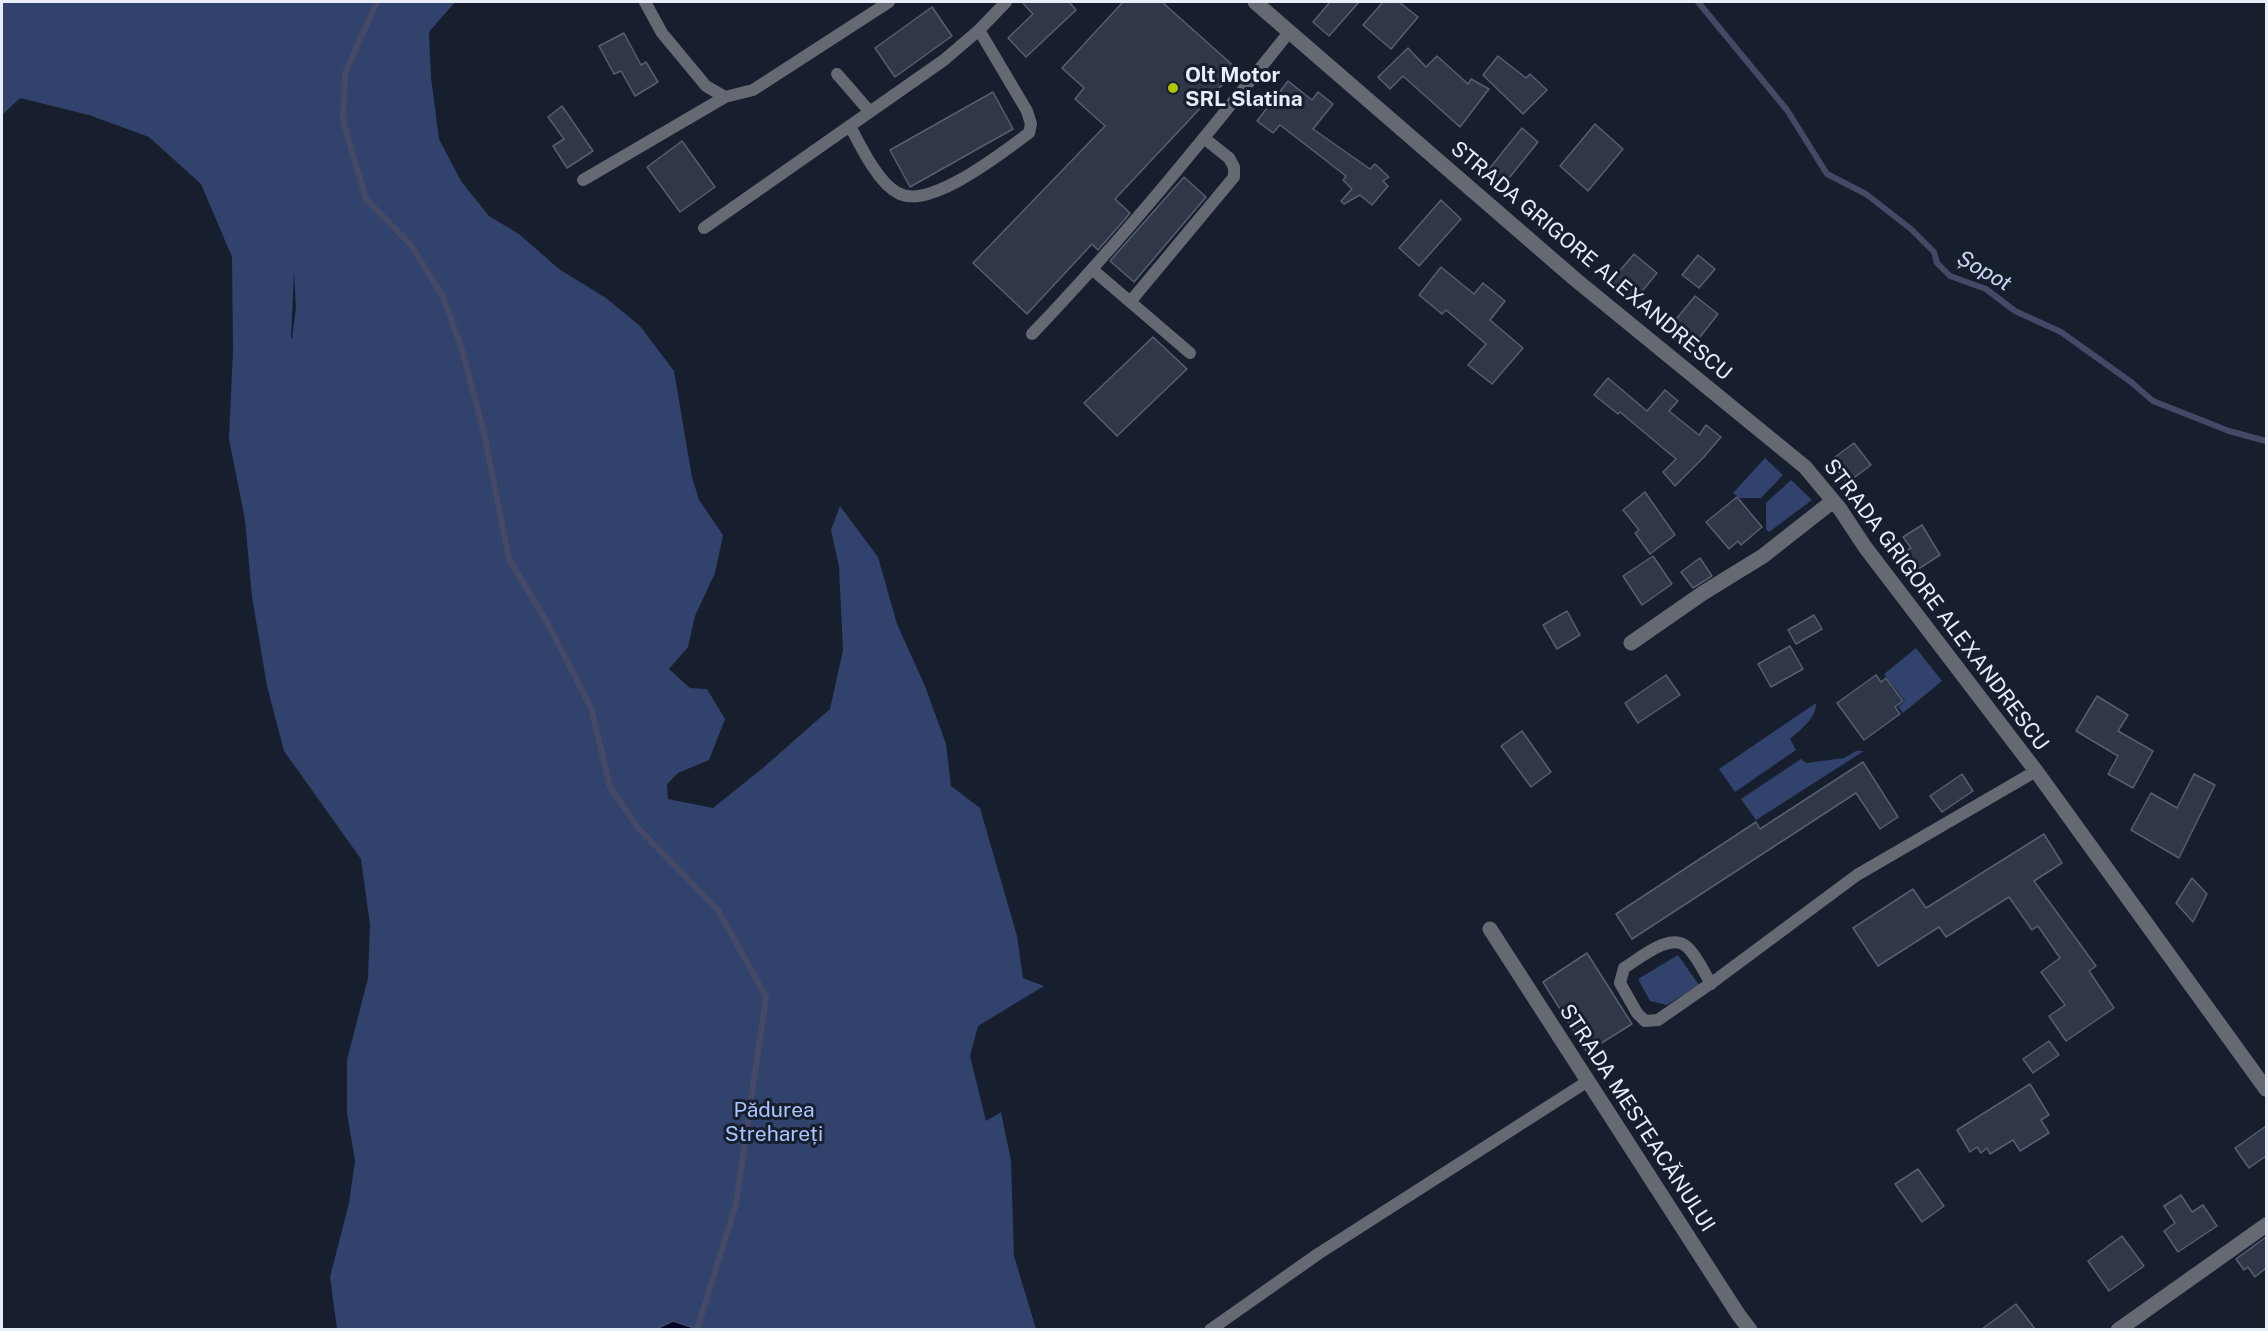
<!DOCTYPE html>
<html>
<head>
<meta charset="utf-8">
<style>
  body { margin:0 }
  #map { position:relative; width:2268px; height:1331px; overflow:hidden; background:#171e2d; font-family:"Public Sans",sans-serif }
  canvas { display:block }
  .frame { position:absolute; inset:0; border:3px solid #e8edf8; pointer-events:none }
</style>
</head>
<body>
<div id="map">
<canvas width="2268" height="1331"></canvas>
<div class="frame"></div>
</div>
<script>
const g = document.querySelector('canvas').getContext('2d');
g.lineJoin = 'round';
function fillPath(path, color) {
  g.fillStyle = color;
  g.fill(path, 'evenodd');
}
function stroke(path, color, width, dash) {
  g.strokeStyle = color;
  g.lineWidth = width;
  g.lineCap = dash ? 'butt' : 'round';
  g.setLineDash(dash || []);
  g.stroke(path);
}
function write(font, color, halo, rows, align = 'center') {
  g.font = font + ' "Public Sans",sans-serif';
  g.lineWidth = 6;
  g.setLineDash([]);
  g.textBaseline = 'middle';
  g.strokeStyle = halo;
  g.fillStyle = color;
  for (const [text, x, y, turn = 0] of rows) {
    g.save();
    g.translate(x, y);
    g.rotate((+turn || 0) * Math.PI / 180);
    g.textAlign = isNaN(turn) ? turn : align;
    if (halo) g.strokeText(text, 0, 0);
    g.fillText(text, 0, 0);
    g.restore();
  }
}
fillPath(new Path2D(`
  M2,2H455L429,32L431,78L439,139L461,181L489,216L519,234L559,269L606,298L640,326L674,371L692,477L699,500L723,535L715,573L695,616L688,647L669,669L690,688L707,689L725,719L709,760L678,773L667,784L668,799L713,808L764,767L830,709L843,650L839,567L831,530L840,506L878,557L897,624L925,686L946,744L951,786L980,808L1017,936L1023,978L1044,986L978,1026L970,1056L986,1121L1001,1112L1011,1161L1014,1256L1036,1329H337L330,1277L349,1203L355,1161L347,1113V1060L368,978L370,925L361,859L284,751L267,686L252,597L245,520L229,439L233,350L232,257L201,184L149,137L89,115L20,98L2,115ZM294,272L296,308L292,339L291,338Z
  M1765,458L1783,475L1761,498H1740L1733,493Z
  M1791,480L1812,500L1769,532L1766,529V503Z
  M1916,648L1942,681L1903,713L1898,707L1905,701L1884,674Z
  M1816,703C1816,719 1801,729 1790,739L1796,750L1735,792L1719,769Z
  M1856,751H1864L1756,820L1741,799L1801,759L1806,763L1844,758Z
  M1678,955L1699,985L1667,1005L1650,1001L1638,979Z`), '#31426c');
const water = new Path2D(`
  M673,1321L697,1329H656Z`);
fillPath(water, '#010328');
stroke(water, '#464966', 1.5);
stroke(new Path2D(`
  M377,2L345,73L343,121L366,199L411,245L443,297L461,346L484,433L509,559L548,624L591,708L610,787L639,829L718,910L766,997L736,1204L697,1330
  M1698,2L1787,110L1827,174L1866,194L1911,229L1934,252L1937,263L1950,276L1986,289L2015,311L2061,332L2131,382L2153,401L2229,431L2266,441`), '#464966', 6);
const building = new Path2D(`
  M1022,2H1069L1076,10L1026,57L1008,38L1033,14Z
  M1123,2H1162L1237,69L1115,199L1130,213L1126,218L1098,250L1092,244L1027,314L973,263L1105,126L1075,99L1084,88L1062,68Z
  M1330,2H1359L1329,36L1313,22Z
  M1383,2H1399L1418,17L1391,49L1363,25Z
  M932,7L952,36L895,77L875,48Z
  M624,33L641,65L646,62L658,82L635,96L621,71L614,74L599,46Z
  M1408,48L1426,67L1437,56L1468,84L1471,79L1489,89L1460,127L1403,76L1390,89L1378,77Z
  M1498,56L1526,78L1530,74L1547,90L1523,114L1483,75Z
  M1288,81L1312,100L1318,92L1333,104L1313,129L1370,169L1375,164L1389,177L1383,181L1388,186L1372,205L1360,195L1344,204L1341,201L1352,189L1343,180L1346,176L1280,125L1273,133L1257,121Z
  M993,92L1013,129L910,187L890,150Z
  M562,106L593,151L567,168L553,146L564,139L548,117Z
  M1595,124L1623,149L1588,191L1560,166Z
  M1522,128L1538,142L1505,183L1489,169Z
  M682,141L715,187L680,212L647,167Z
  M1184,177L1206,197L1134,282L1110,261Z
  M1441,200L1461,219L1419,266L1399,248Z
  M1634,254L1657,273L1635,300L1611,281Z
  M1698,255L1715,269L1699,288L1682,275Z
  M1441,267L1474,294L1483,283L1505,301L1490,320L1523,348L1492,384L1468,365L1486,344L1446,310L1442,314L1419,295Z
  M1695,296L1718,314L1696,342L1673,323Z
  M1153,337L1187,369L1117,436L1084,403Z
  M1608,378L1647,411L1665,390L1678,401L1669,411L1699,435L1706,425L1721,437L1704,457L1675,486L1663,472L1676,459L1620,412L1618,414L1594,395Z
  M1854,443L1871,465L1847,483L1831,460Z
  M1645,492L1675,535L1650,554L1635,533L1639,530L1623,510Z
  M1737,497L1762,527L1741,545L1738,541L1729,549L1706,522Z
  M1922,525L1940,555L1912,573L1901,554L1911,548L1903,537Z
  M1653,556L1672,584L1642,605L1623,576Z
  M1700,558L1712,576L1693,588L1681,572Z
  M1567,611L1580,635L1557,649L1543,625Z
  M1814,615L1822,629L1796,644L1788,630Z
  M1790,646L1803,669L1771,687L1758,664Z
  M1666,675L1680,695L1638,723L1625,703Z
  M1876,675L1881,682L1886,678L1903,701L1895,707L1900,714L1864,740L1837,703Z
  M2097,696L2128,715L2118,731L2153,751L2133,788L2108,774L2118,756L2076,731Z
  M1522,731L1551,772L1531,787L1501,746Z
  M1863,762L1898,817L1880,829L1856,793L1632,939L1616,914L1756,822L1760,829Z
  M1962,774L1973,791L1942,812L1930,796Z
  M2194,774L2215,785L2179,858L2131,830L2151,793L2177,808Z
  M2044,834L2062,863L2034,881L2096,966L2089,971L2114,1008L2066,1041L2049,1016L2065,1005L2041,972L2060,958L2038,926L2032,930L2009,897L1946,937L1939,927L1878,966L1853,928L1913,889L1926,908Z
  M2192,878L2207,894L2193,922L2176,903Z
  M1587,953L1632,1024L1587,1052L1543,982Z
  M2049,1041L2059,1055L2033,1073L2023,1059Z
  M2030,1084L2049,1115L2041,1120L2049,1133L2020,1151L2013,1140L1990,1154L1987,1148L1981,1153L1977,1147L1970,1152L1957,1130Z
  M2266,1126V1156L2249,1168L2235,1148Z
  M1918,1169L1944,1206L1922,1222L1895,1184Z
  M2181,1195L2192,1212L2203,1205L2217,1226L2178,1252L2164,1231L2175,1223L2164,1206Z
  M2122,1236L2144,1266L2109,1291L2088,1261Z
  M2266,1237V1268L2255,1277L2248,1267L2244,1270L2236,1259Z
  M2016,1304L2035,1329H1982Z`);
fillPath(building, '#303749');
stroke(building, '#565f72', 1.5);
stroke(new Path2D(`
  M645,2L662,33L706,86L725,97L753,90L889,2
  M837,74L870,112
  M850,126C860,145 878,183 898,193C929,211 1003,152 1029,133L1031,124L1027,111L979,30
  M583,180L725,97
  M704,228L944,60L979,30L1006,2
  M1093,270L1190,353
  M1130,302L1234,177V167L1229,158L1204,138
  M1032,334C1124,238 1207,135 1290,31
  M1711,984C1704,972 1697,956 1687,947C1671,931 1639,959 1624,968L1620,983L1637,1013L1645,1021L1658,1020L1717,979L1857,875L2036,771
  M1210,1330L1318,1254L1588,1081`), '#656972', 12);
stroke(new Path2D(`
  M1255,2L1576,280L1805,467L1840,509L1865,547L2036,771L2266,1089
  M1631,643L1703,593L1763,556L1833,501
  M1490,929L1738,1314L1750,1330
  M2118,1330L2266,1225`), '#656972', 15);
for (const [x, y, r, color] of [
  [1173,88,6,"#b1c500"]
]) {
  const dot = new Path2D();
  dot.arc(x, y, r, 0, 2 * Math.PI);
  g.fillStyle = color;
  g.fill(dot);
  stroke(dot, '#171e2d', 2);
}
write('bold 21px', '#e8edf8', '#171e2d', [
  ["Olt Motor",1185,76],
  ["SRL Slatina",1185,100]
], 'left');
write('21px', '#e8edf8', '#171e2d', [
  ["STRADA GRIGORE ALEXANDRESCU",1591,261,40],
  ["STRADA GRIGORE ALEXANDRESCU",1936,605,53],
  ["STRADA MESTEACĂNULUI",1637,1118,57]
]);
write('21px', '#acc5ff', '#171e2d', [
  ["Pădurea",774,1111],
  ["Strehareți",774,1135]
]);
write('italic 22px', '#c9d6f3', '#171e2d', [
  ["Șopot",1984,271,30]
]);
</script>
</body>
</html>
